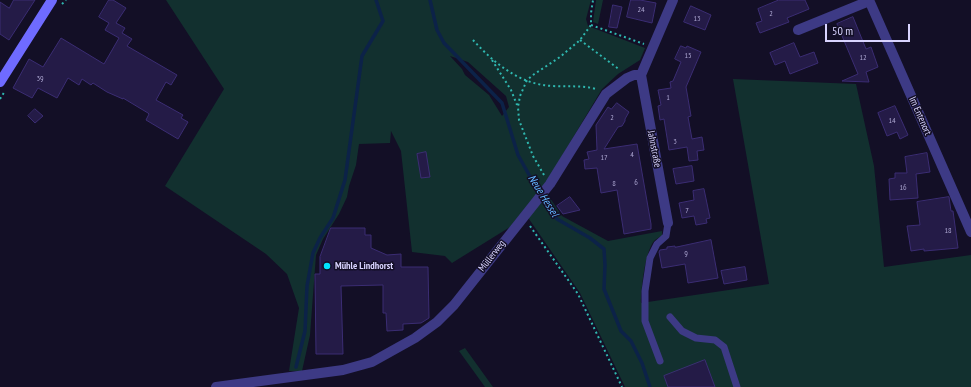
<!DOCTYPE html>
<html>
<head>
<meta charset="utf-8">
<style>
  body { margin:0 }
  #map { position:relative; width:971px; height:387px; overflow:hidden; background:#130f26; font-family:"PT Sans Narrow",sans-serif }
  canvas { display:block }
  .scale { position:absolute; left:825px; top:24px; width:85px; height:18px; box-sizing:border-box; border:2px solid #d9d4ff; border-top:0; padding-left:5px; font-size:12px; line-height:14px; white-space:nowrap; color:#d9d4ff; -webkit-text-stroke:3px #130f26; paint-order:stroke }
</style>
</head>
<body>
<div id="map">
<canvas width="971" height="387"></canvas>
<div class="scale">50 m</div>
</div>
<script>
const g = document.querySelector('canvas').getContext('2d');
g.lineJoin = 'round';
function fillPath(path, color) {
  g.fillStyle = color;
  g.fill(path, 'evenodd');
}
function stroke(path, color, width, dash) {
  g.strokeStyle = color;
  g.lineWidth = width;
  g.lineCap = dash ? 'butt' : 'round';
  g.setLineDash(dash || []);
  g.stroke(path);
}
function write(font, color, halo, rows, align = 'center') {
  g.font = font + ' "PT Sans Narrow",sans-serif';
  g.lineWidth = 3;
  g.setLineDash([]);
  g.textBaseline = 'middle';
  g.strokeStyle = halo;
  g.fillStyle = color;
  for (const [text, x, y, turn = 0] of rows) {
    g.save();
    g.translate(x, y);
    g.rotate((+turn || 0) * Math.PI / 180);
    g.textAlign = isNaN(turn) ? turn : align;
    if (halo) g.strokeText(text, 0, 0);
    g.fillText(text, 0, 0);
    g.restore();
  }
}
fillPath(new Path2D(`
  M166,0H591L586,19L588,26L645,48L640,60L618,74L602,89L547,181L510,227L452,263L445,256L412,252L401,151L391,131L390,143L359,144L356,165L349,186L347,197L339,214L323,239L316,255L310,335L302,371H289L299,308L287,274L266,254L165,186L224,89ZM450,56L468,62L506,96L509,107L502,116L489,95L465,75L462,69Z
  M596,0H603L598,24L593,22Z
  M733,79L856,84L874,166L884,267L971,255V387H625L580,293L529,219L530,213L548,195L562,216L608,241L662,231V236C659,237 656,239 654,241C645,252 641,289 641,303L769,284Z
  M465,348L493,387H485L459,351Z`), '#12302f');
stroke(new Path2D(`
  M430,0L437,30L444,43L502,103L518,155L542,198L557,219L590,238L604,249L605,265L604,289L621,331L631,341L642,363L650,387
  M296,367L305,331L307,286L313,253L320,238L333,218L345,180L362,56L383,21L376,0`), '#0c2248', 3.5);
const building = new Path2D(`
  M14,0H35L9,40L0,34V2L9,8Z
  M109,0H113L126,8L116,23L125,28L122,33L132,39L127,46L177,75L171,85L166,82L156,100L183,115L181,118L188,122L178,139L146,120L149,114L148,113L123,98V99L107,92L93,83L91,85L82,79L79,85L68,78L57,98L38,88L32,98L13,88L29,59L43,67L61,38L104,64L119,38L105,30L109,23L99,17Z
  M631,0H640L656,3L652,23L627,17Z
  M779,0H805L809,9L787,18L789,22L760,33L756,23L762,21L758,9Z
  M613,5L622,7L617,28L609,27Z
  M691,6L711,15L705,30L684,22Z
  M853,17L866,49L871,47L878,67L866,72L869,82L842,81L858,74L837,24Z
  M794,43L800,57L814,52L818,63L790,74L785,61L775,65L770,53Z
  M681,46L686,48L687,46L701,52L686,87L691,116L688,117L692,139L702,137L704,150L697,151L698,160L689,161L687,147L669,150L664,119L660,120L658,106L661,105L658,90L671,88L670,82L673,81L681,62L675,59Z
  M617,103L629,112L625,119V121L622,126L618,127L604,149L637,144L651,224V229L624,234L617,190L601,193L597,168L585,169L584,160L589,159L587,152L597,150L596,125L608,107L611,109Z
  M895,106L908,135L900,139L897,132L887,136L878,113Z
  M35,109L43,116L35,123L28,116Z
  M426,152L430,177L421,178L417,154Z
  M927,153L930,172L916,174L918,198L890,200L889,179L895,178V173H907L905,157Z
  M692,166L694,181L676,184L673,169Z
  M704,189L710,218L706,219L707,223L696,225L694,216L682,218L679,203L694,200L693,191Z
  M570,197L580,210L563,214L557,206Z
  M949,197L951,211H953L958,248L936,250L924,251V249L911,251L907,226L920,225L917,202Z
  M331,228H365V235H371V248L387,255L401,254V267H428L429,318L421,323L403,324V330L387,331L386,313H383V285L341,286L343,354H316L315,274H320V257Z
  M711,240L718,278L688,283L685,264L662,268L659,252L660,250L667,249V247L675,246V247Z
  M745,267L747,280L724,284L721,271Z
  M705,360L715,387H668L664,376Z`);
fillPath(building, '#241b47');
stroke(building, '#3b2d73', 1);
stroke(new Path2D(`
  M62,4L66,0
  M591,25L644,44
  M473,40C494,63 520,85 553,86C568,87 582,85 596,89
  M580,40L620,70
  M492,60L511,90L517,105
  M0,99L5,91
  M544,175L533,156L519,120L518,107L520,96L527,80L533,75L560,57L580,40L591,25V13L593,0
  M530,226L578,294L622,387`), '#2fb8b0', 2, [2, 3]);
stroke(new Path2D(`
  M670,317L682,331L696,338L715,340L724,347L737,387
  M660,361L645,321V291L650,258L657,244L666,236L668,223`), '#3d3a85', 7);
stroke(new Path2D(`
  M869,0L971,232
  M798,30L869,1
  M641,75L668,223
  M216,387L343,370L372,362L415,338L437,322L454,305L550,184L606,94L627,78L634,75H641L673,0`), '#3d3a85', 10);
stroke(new Path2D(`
  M0,82L52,0`), '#6f6bff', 10);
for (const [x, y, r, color] of [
  [327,266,4,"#00e5ff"]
]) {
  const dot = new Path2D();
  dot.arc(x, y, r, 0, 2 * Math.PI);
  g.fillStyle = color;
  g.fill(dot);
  stroke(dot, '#130f26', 1.5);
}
write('8px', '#aca6d1', null, [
  ["24",641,10],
  ["2",771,14],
  ["13",697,19],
  ["15",688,56],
  ["12",863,58],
  ["39",40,79],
  ["1",668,98],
  ["2",612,118],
  ["14",892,121],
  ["3",675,142],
  ["4",632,155],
  ["17",604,158],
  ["6",636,183],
  ["8",614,184],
  ["16",903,188],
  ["7",687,211],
  ["18",948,231],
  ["9",686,254]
]);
write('10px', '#d9d4ff', '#130f26', [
  ["Im Entenort",920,116,66],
  ["Jahnstraße",654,149,79],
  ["Müllerweg",492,256,-52]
]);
write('bold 10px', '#d9d4ff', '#130f26', [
  ["Mühle Lindhorst",335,266]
], 'left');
write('italic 11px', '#62b6ff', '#130f26', [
  ["Neue Hessel",543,196,58]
]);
</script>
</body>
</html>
